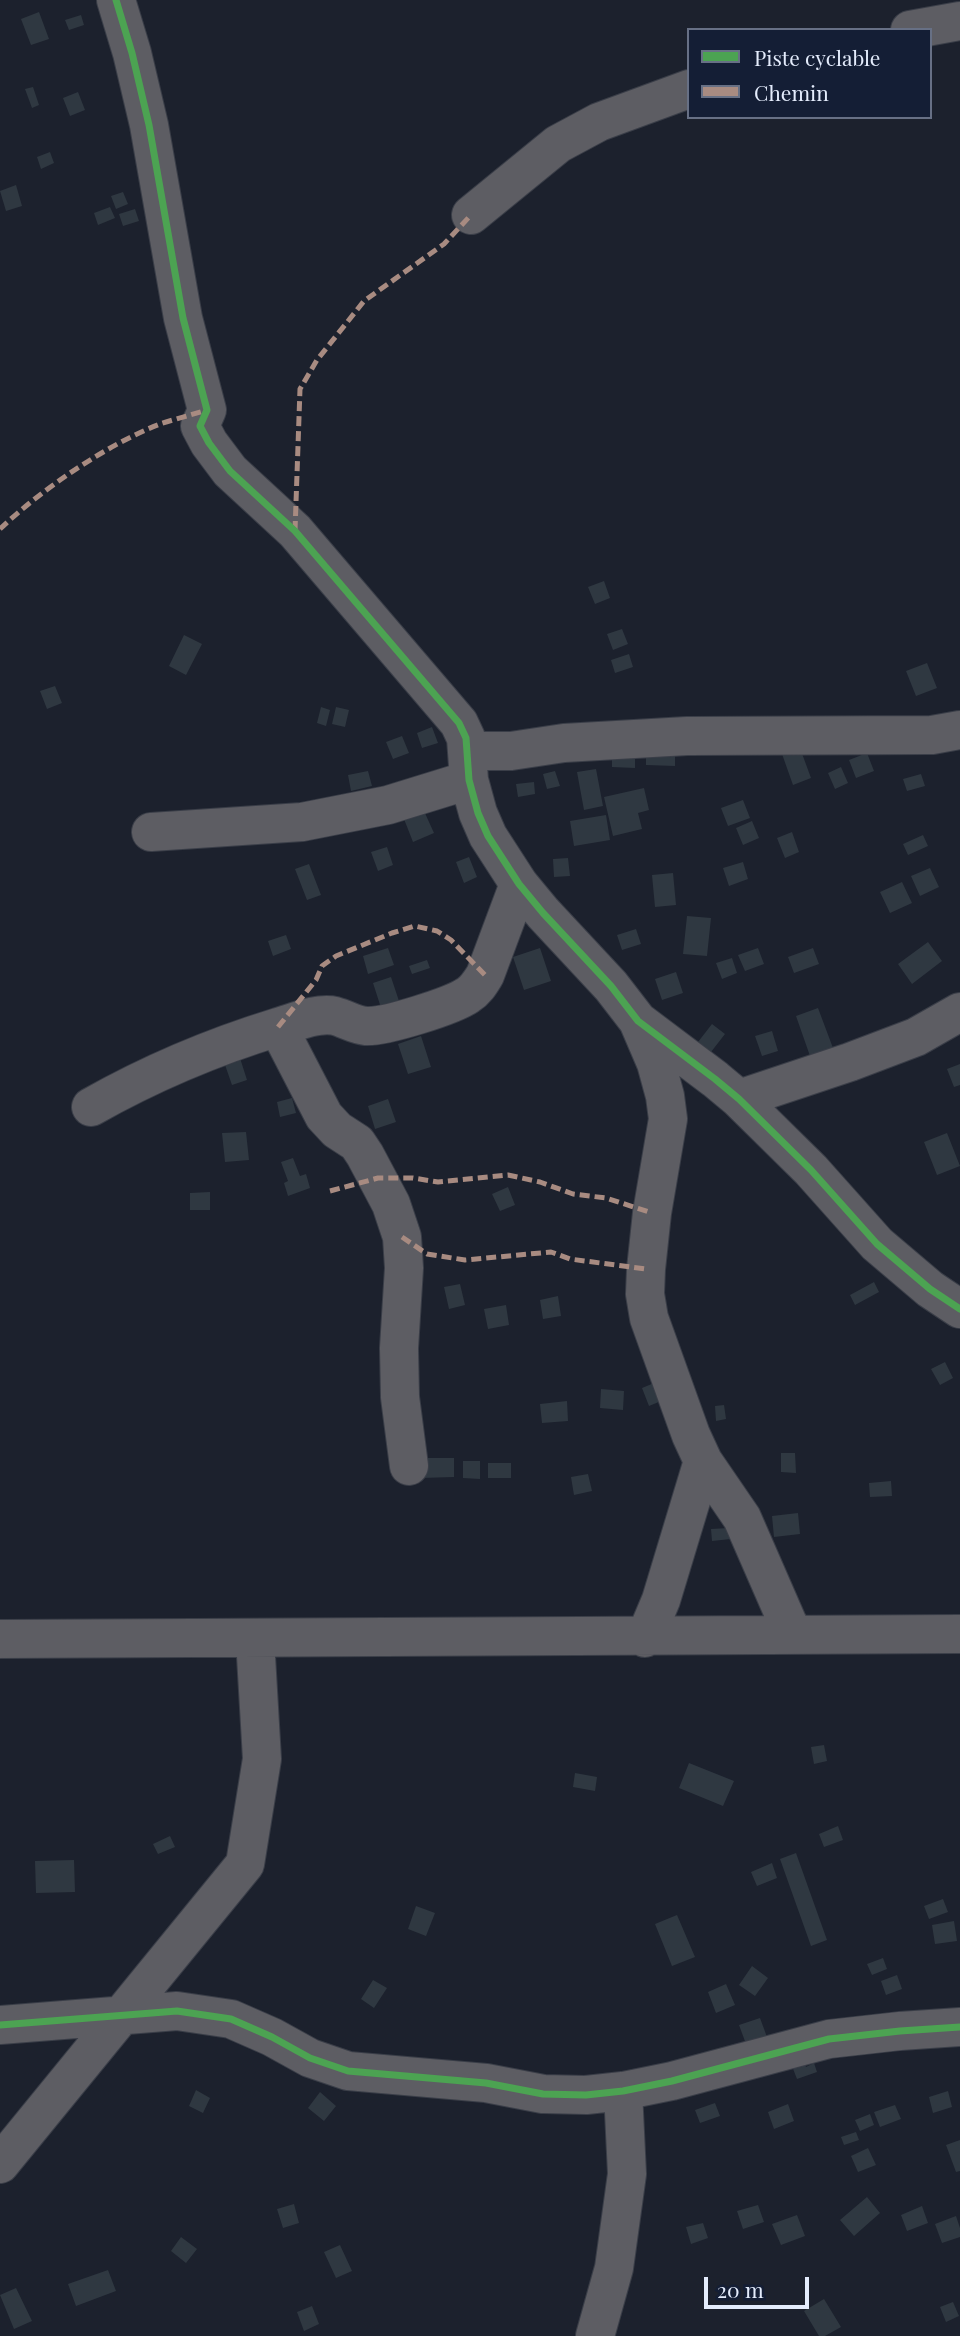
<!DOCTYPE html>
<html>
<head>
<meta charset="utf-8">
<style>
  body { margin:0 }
  #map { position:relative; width:960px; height:2336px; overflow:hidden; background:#1c212d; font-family:"Playfair Display",serif }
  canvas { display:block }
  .legend { position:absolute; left:687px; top:28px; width:245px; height:91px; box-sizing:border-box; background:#141e35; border:2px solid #677085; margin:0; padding:9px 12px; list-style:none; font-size:21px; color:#e4ecfc }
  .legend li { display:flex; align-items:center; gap:14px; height:35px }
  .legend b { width:35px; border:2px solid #677085 }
  .scale { position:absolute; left:704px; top:2277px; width:105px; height:32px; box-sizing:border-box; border:4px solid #e4ecfc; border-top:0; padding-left:9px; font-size:21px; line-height:24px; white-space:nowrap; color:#e4ecfc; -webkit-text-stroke:5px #141e35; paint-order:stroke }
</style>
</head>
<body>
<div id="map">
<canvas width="960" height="2336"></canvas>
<ul class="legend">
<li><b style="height:9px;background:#4ca352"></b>Piste cyclable</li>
<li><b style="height:9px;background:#a88b81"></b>Chemin</li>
</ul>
<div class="scale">20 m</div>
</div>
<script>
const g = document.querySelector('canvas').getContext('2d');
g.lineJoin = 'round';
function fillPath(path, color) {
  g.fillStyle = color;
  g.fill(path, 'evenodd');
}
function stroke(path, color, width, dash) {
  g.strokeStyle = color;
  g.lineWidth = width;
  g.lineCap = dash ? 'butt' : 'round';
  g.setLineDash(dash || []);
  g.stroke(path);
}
fillPath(new Path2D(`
  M39,12L49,39L31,45L21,19Z
  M81,15L84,25L69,30L65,20Z
  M33,87L39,105L32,108L25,89Z
  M78,92L85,110L70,116L63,98Z
  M50,152L54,163L41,169L37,157Z
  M16,185L22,206L6,211L0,191Z
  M123,192L128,204L116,209L111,196Z
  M110,207L115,218L98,225L94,213Z
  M135,209L139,221L123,226L119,214Z
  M604,581L610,598L595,604L588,587Z
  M622,629L628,644L613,650L607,634Z
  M184,635L202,644L186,675L169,666Z
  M629,654L633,667L615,673L611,660Z
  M927,663L937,688L916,696L906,671Z
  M55,686L62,703L47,709L40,691Z
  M321,707L330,710L326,726L317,723Z
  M336,707L349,710L345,727L332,724Z
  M432,727L438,743L422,748L417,733Z
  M402,736L409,753L393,759L386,742Z
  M612,745H635V768L612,767Z
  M646,748L675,749V766L646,765Z
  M800,748L811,778L793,785L782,754Z
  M867,753L874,771L856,778L849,760Z
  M841,767L848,783L835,789L828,773Z
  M596,769L603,806L584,810L577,772Z
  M368,771L372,786L351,791L348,775Z
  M555,771L560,786L547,789L543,774Z
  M921,774L925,786L907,791L903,779Z
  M534,782L535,794L518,797L516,784Z
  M644,788L649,810L638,813L642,829L613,836L604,797Z
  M743,800L750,818L728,826L721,808Z
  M424,811L434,833L413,842L404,819Z
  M606,815L610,840L574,846L570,821Z
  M752,821L759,838L743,845L736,828Z
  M792,832L799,852L785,858L777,838Z
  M923,835L928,846L908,855L903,844Z
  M387,847L393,865L378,871L371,852Z
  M469,857L477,877L464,883L456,862Z
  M568,858L570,876L554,877L553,859Z
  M743,862L748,879L729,886L723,868Z
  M309,864L321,895L307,900L295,869Z
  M930,868L939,887L920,896L911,876Z
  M673,873L676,905L655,907L652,875Z
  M902,882L912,903L890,913L880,892Z
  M687,916L711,918L707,956L683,954Z
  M636,929L641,944L622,950L617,935Z
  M286,935L291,949L273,956L268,941Z
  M928,942L942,961L912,984L898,964Z
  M388,948L394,965L368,974L363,956Z
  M540,948L551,981L524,990L513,957Z
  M758,948L764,964L745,971L738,955Z
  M813,948L819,964L794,973L788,957Z
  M732,958L737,973L722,979L716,963Z
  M427,960L430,968L412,974L409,966Z
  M676,972L683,993L662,1000L655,979Z
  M391,977L401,1007L383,1014L373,983Z
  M818,1008L833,1048L810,1056L796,1016Z
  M712,1024L725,1034L711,1052L698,1042Z
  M772,1031L778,1051L762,1056L755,1036Z
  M421,1036L431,1067L408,1074L398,1044Z
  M240,1058L247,1080L232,1085L224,1062Z
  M960,1064V1085L954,1087L947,1069Z
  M292,1098L296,1113L280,1117L277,1102Z
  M388,1099L396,1122L375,1129L368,1106Z
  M246,1132L249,1160L225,1162L222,1133Z
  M947,1133L960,1166L937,1175L924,1142Z
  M293,1158L300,1176L306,1174L310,1188L288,1196L284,1183L288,1181L281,1162Z
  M508,1187L515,1205L500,1211L492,1194Z
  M210,1192V1210H190V1193Z
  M874,1282L879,1292L855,1305L850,1295Z
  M460,1284L465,1305L449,1309L444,1287Z
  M558,1296L561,1316L543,1319L540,1300Z
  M506,1305L509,1325L488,1329L484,1309Z
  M945,1362L953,1378L940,1385L931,1369Z
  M659,1381L666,1399L649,1406L642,1388Z
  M601,1389L624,1391L623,1410L600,1408Z
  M567,1401L568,1421L542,1423L540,1404Z
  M724,1405L726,1419L716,1421L715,1406Z
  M781,1453H795L796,1473L781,1472Z
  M420,1458H454V1477L421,1478Z
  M463,1461H480V1479L463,1478Z
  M488,1463H511V1478H488Z
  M588,1474L592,1491L574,1495L571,1477Z
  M891,1481L892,1496L870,1497L869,1483Z
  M798,1513L800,1534L774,1537L772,1516Z
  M729,1528L731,1539L712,1541L711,1529Z
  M824,1745L827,1761L814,1764L811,1747Z
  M689,1763L734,1781L723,1806L679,1788Z
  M575,1773L597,1777L595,1791L573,1787Z
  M838,1826L843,1840L824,1847L819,1834Z
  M170,1836L175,1847L158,1854L153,1844Z
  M796,1853L827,1940L811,1946L780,1859Z
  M74,1860L75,1892L36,1893L35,1861Z
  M772,1863L777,1878L757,1886L751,1872Z
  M943,1899L948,1912L929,1919L924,1906Z
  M416,1906L435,1913L426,1936L408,1929Z
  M677,1915L695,1957L672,1966L655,1924Z
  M954,1921L957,1941L935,1944L932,1925Z
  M883,1958L887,1969L872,1975L867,1964Z
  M752,1966L768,1978L755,1996L739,1985Z
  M897,1975L902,1989L886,1995L881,1981Z
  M373,1980L387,1988L374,2008L361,1999Z
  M726,1984L735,2005L716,2013L708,1992Z
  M760,2018L767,2037L746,2044L739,2025Z
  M803,2056L806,2067L814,2063L817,2072L797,2079L790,2061Z
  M196,2090L210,2098L203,2113L189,2106Z
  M948,2091L952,2107L933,2113L929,2097Z
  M320,2092L336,2106L324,2121L308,2108Z
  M715,2103L720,2116L700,2123L695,2110Z
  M788,2104L794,2121L774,2129L768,2112Z
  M895,2105L901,2119L880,2127L874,2112Z
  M870,2114L874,2125L860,2131L855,2120Z
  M856,2132L859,2140L844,2145L841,2137Z
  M960,2140V2171L956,2172L946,2145Z
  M868,2148L876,2165L858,2172L851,2156Z
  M867,2197L880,2213L854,2236L840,2220Z
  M294,2204L299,2223L283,2228L277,2209Z
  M758,2205L764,2222L743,2229L737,2211Z
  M922,2206L928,2223L907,2231L901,2215Z
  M797,2215L805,2236L781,2245L772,2224Z
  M956,2216L960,2228V2237L942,2243L935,2224Z
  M703,2223L708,2238L691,2244L686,2227Z
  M181,2237L197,2249L186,2263L171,2251Z
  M340,2245L352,2271L336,2278L324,2252Z
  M108,2270L116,2291L76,2306L68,2284Z
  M16,2288L32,2321L14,2329L0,2295Z
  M824,2299L841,2327L825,2336H819L804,2311Z
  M953,2302L959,2316L946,2322L940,2307Z
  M312,2306L319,2324L304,2331L297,2312Z`), '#2f3841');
const minor = new Path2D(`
  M116,0L132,53L149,125L183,318L207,410L200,426L209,443L230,471L295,531L459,723L466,738L469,780L478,813L488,836L519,884L543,913L611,986L638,1021L715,1079L739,1099L811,1170L877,1244L930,1289L960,1309
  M910,30L960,21
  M471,215L558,144L599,122L689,89
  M468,751H511L564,743L687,736L932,735L960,730
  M151,832L302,822L388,805L469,780
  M638,1021L656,1063L665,1096L668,1119L652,1213L646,1269L645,1294L649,1318L691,1435L703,1461L742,1518L793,1635
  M278,1027L324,1116L337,1130L357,1143L365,1155L391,1204L402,1237L404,1268L399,1348L400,1397L409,1466
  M739,1099L850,1062L916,1037L960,1012
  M91,1107C151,1073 213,1047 278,1027C295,1022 318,1012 335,1016C346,1019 355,1025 366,1026C385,1027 452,1006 468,995C476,990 480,983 485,975L519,884
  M645,1638L661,1600L703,1461
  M0,1639L960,1634
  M0,2025L177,2011L231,2019L272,2037L310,2058L348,2071L486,2083L543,2094L586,2095L623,2091L672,2081L829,2039L900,2031L960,2027
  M0,2164L245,1864L262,1759L255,1639
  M595,2336L614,2268L627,2174L623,2091`);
stroke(minor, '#3a3e48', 40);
stroke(minor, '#5d5d63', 38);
stroke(new Path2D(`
  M0,529C42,489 106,445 160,424C175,419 191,415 207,410
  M295,531L300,389L317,360L364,301L444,244L471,215
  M278,1027L316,980L322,966L336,956L392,933L415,926L437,931L451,940L485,975
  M330,1191L378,1178H413L438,1182L508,1175L540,1182L573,1194L606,1198L652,1213
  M402,1237L427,1254L465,1260L551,1252L570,1259L646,1269`), '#a88b81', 5, [10, 5]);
stroke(new Path2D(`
  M116,0L132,53L149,125L183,318L207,410L200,426L209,443L230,471L295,531L459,723L466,738L469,780L478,813L488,836L519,884L543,913L611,986L638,1021L715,1079L739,1099L811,1170L877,1244L930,1289L960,1309
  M0,2025L177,2011L231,2019L272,2037L310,2058L348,2071L486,2083L543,2094L586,2095L623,2091L672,2081L829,2039L900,2031L960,2027`), '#4ca352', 7);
</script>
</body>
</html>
